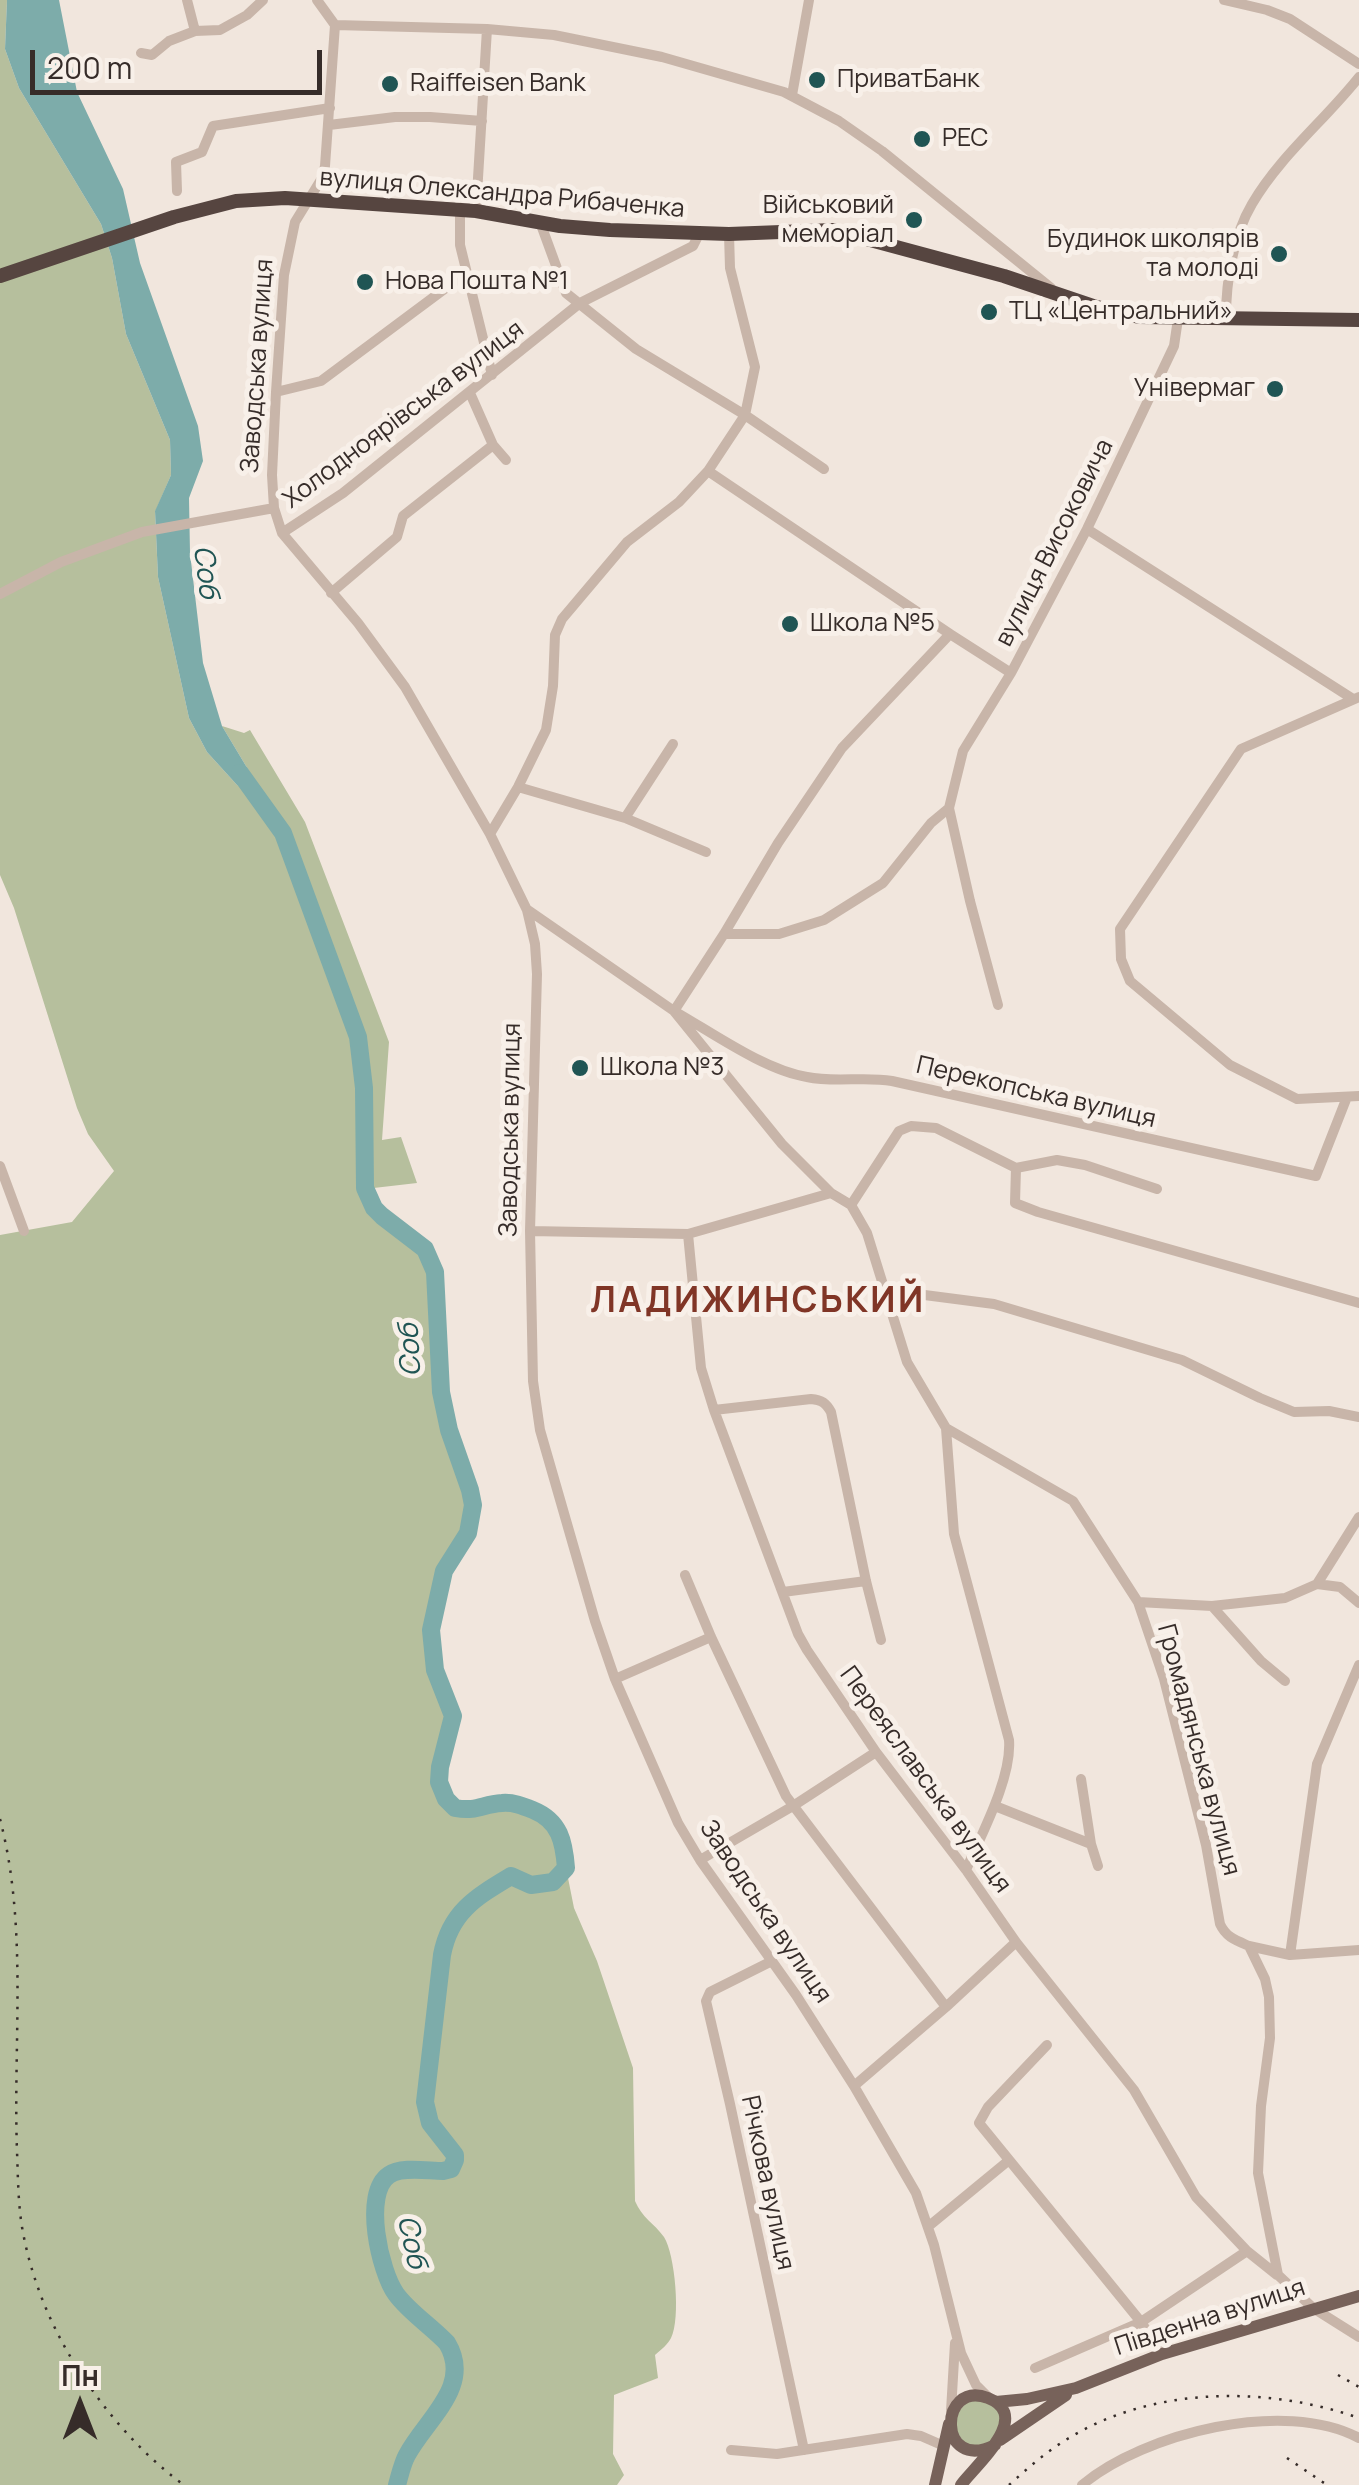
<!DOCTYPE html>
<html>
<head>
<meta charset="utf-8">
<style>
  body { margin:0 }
  #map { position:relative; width:1359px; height:2485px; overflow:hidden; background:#f1e6dd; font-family:Manrope,sans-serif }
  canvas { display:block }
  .north { position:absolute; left:30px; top:2355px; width:100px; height:100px; -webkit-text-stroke:8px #f8f0e9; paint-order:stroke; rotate:0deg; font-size:28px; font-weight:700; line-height:40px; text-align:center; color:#362c29 }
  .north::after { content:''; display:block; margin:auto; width:35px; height:45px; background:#362c29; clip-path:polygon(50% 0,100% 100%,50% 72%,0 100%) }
  .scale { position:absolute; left:30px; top:50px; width:292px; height:45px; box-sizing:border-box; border:5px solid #362c29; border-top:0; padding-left:12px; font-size:30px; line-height:35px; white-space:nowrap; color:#362c29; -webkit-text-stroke:8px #f8f0e9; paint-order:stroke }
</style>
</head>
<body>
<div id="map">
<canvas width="1359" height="2485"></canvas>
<div class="north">Пн</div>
<div class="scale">200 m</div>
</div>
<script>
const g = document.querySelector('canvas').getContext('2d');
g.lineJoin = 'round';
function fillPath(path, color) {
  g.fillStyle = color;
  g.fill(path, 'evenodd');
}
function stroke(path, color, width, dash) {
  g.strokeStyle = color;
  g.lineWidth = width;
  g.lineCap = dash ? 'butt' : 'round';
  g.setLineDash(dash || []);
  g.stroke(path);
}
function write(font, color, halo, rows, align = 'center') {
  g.font = font + ' Manrope,sans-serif';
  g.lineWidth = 10;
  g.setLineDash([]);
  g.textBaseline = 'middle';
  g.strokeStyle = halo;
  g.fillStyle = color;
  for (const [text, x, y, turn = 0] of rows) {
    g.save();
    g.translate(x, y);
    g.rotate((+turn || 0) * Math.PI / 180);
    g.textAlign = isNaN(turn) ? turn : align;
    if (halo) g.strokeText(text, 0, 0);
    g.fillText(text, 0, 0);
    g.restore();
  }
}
fillPath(new Path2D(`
  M0,0H7L5,49L19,88L101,224L112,258L126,334L170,440L171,475L155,512L158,577L189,718L207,752L237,785L253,790L252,776L222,726L244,733L250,730L305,822L389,1042L382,1140L401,1137L417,1183L365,1189L374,1208L381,1216L420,1244L432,1262L436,1291L441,1392L449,1430L470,1490L473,1505L468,1533L444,1571L431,1630L435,1670L453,1716L440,1767L439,1782L446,1799L455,1808L468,1810L504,1802L517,1804L542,1814L559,1830L565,1848L566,1868L574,1908L597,1961L633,2068L635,2201C642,2218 654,2223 664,2237C675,2254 681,2319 671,2338C668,2344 661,2350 655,2355L658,2378L614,2395L613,2454L624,2475L617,2485H0V1235L72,1222L114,1171L88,1134L77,1108L14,908L0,875Z
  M972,2396L1000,2408V2440L969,2450L950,2422Z`), '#b6bf9d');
fillPath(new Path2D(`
  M7,0H59L77,92L123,189L140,263L198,426L203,461L189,498L190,553L203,663L222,726L252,776L253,791L237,785L207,752L189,718L158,577L155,511L171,475L170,440L126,334L112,258L101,224L19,88L5,49Z`), '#7dacaa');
stroke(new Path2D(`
  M240,773L283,833L358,1037L364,1088L365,1188L374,1208L382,1216L425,1249L435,1272L441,1392L449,1430L470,1490L473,1505L468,1533L444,1571L431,1630L435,1670L453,1716L440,1767L439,1782L446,1799L455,1808C478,1812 482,1804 502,1803C513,1802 523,1806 533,1810C560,1821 564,1842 566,1868L553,1882L531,1885L511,1876C476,1897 450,1912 442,1955L425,2102L430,2123L455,2155V2160L451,2169L443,2171C428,2171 401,2166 389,2175C362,2193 380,2272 396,2294C409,2312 431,2326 447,2343C473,2386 427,2418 407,2455C402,2464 400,2475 397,2485`), '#7dacaa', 18);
stroke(new Path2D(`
  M187,0L195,31
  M317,0L335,25
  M1224,0L1267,10L1290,19L1359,64
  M335,25L325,166L322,178L295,222L284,275L276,392L272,475L274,508L282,533L358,623L405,687L490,834L527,910L535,944L537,974L530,1231L533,1381L540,1430L595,1621L615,1679L678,1823L700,1860L796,1995L854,2086L916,2193L934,2245L961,2353L976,2385L989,2398
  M335,25L487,29L554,35L662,57L784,92L839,121L882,151L1051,288
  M141,53L152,55L169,41L195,31L220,30L247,15L263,0
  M792,95L809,0
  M329,125L395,117H430L482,121
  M177,191L176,162L202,152L213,126L330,108
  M460,210V245L492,375
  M476,211L487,29
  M540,222L566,293L636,349L745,415L824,469
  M1226,318C1226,281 1233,236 1252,204C1280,156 1325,120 1359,77
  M1178,319L1174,346L1087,529L1011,673L950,634L842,748L778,843L724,934L674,1011C713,1033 764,1070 807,1077C836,1083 864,1076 892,1081L1316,1176L1347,1097
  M276,392L321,381L466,273
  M470,393L493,445L506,460
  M708,471L950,634
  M1087,529L1353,699
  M282,533L343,493L580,303L693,246L699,234
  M331,593L397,537L403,516L493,445
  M0,594L61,562L142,532L274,508
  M1359,697L1241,749L1120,929L1121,959L1130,981L1230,1065L1297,1099L1359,1096
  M518,787L625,818L706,852
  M949,808L970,901L998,1005
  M625,818L673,744
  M490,834L518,787L546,730L553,686L555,635L562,619L627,542L679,502L708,471L745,415L755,367L730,268L729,234
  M528,910L674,1011L782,1144L831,1193L851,1205L867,1233L907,1362L946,1428L1073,1501L1138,1602L1164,1679L1206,1845L1220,1924C1226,1937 1235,1940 1249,1946L1265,1979L1269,1997L1270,2038L1261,2106L1258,2173L1278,2275L1313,2308L1359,2337
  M724,934H779L824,920L883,883L931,823L949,808L963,751L1011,673
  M0,1166L24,1231
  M1016,1168L1015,1203L1038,1212L1359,1303
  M851,1205L899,1131L911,1126L936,1128L1016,1168L1057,1160L1085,1165L1157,1189
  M530,1231L688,1234L831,1193
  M688,1234L701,1368L714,1410L798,1634L807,1650L876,1752L966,1870L1016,1942L1134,2090L1196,2197L1247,2251L1277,2275
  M886,1290L994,1304L1182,1360L1260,1398L1294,1412L1329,1411L1359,1417
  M714,1410L811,1399C822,1400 826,1403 831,1412L866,1581L881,1640
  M946,1428L954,1534L1009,1740C1012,1778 981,1835 966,1870
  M685,1575L711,1637L786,1796L946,2007
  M1317,1584L1340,1587L1359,1603
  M783,1592L866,1581
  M1138,1602L1212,1606L1285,1598L1317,1584L1359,1517
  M1212,1606L1261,1661L1285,1681
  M615,1679L711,1637
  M1081,1779L1091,1844L1098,1866
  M995,1806L1091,1844
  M700,1860L793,1806L876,1752
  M1249,1946L1290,1955L1359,1950
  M1290,1955L1317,1764L1359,1665
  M772,1961L710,1992L706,2001L730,2104L804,2450
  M1047,2045L988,2107L979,2123L1141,2322L1162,2354
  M854,2086L946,2007L1016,1942
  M929,2226L1008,2161
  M1035,2368L1141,2322L1247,2251
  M951,2411L955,2343
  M731,2450L777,2454L907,2434L921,2436L944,2446
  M1082,2485C1144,2433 1285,2398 1359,2438`), '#c8b5a9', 10);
stroke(new Path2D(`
  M996,2402L1027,2399L1076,2388L1162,2354L1359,2296
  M1000,2440L1066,2395
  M935,2485L949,2424
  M961,2485C975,2466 1034,2416 988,2398C938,2379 937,2474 995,2445`), '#77625a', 12);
stroke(new Path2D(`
  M0,276L174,217L236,201L285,198L476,211L560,226L610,230L729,234L833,230L1004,276L1093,306L1139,317L1359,320`), '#564540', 14);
stroke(new Path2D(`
  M0,1819C28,1927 13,2041 17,2151C18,2177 18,2202 22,2227C32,2285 56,2339 90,2387C116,2424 147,2458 184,2485
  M1338,2375L1359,2387
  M1287,2458L1327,2485
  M1009,2485C1028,2468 1047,2451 1069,2438C1154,2386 1268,2386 1359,2418`), '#362c29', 2.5, [2.5, 8]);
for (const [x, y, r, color] of [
  [817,80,10,"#205554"],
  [390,84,10,"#205554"],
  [922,139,10,"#205554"],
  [914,220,10,"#205554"],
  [1279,254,10,"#205554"],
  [365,282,10,"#205554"],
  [989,312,10,"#205554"],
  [1275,389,10,"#205554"],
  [790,624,10,"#205554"],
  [580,1068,10,"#205554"]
]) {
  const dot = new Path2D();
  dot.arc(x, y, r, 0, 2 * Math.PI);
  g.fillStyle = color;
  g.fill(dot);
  stroke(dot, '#f8f0e9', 4);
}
write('25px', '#362c29', '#f8f0e9', [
  ["ПриватБанк",837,80],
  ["Raiffeisen Bank",410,84],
  ["РЕС",942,139],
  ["Військовий",894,206,"right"],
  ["меморіал",894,235,"right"],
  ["Будинок школярів",1259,240,"right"],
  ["та молоді",1259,269,"right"],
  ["Нова Пошта №1",385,282],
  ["ТЦ «Центральний»",1009,312],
  ["Універмаг",1255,389,"right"],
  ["Школа №5",810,624],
  ["Школа №3",600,1068]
], 'left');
write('25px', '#362c29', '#f8f0e9', [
  ["вулиця Олександра Рибаченка",502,194,5],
  ["Заводська вулиця",258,366,-86],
  ["Холодноярівська вулиця",404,415,-37],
  ["вулиця Високовича",1055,543,-63],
  ["Перекопська вулиця",1036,1093,13],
  ["Заводська вулиця",511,1130,-89],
  ["Громадянська вулиця",1198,1750,75],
  ["Переяславська вулиця",925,1780,54],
  ["Заводська вулиця",765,1912,56],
  ["Річкова вулиця",767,2183,78],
  ["Південна вулиця",1210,2318,-18]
]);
write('italic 28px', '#205554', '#f8f0e9', [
  ["Соб",205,572,83],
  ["Соб",411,1350,-93],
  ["Соб",411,2242,78]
]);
g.letterSpacing = '2.5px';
write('bold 35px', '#803526', '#f8f0e9', [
  ["ЛАДИЖИНСЬКИЙ",758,1302]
]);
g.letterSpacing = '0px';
</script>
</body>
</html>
